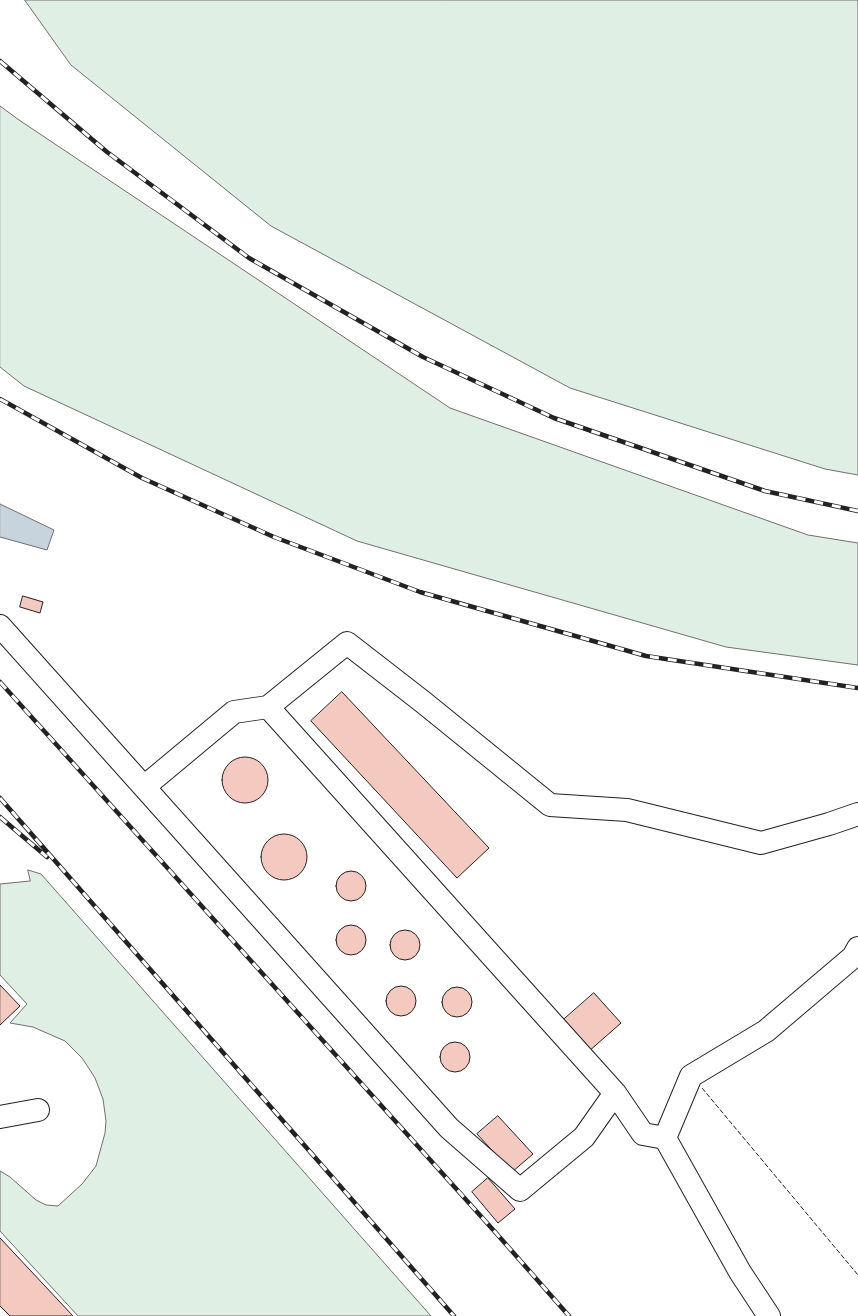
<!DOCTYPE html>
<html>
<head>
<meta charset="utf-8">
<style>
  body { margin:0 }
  canvas { display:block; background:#fff }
</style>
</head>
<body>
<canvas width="858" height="1316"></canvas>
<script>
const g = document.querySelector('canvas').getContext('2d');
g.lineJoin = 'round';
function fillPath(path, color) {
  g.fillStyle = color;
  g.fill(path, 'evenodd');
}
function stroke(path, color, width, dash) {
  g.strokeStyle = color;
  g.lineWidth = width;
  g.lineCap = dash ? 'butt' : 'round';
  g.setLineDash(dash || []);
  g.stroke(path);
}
const green = new Path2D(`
  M25,0H858V475L825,469L570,388L271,226L71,65Z
  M0,106L19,120L450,408L808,535L858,543V665L726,647L357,541L24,386L0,367Z
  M28,870L41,874L431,1316H78L0,1231V1171L10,1177L36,1200L46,1205L58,1206L82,1184L96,1166L105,1133L106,1121L103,1099L95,1078L88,1067L82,1058L65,1041L33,1027L10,1023L27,1004L0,975V884L30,881Z`);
fillPath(green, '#e0efe3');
stroke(green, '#6f6f6f', 1);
const water = new Path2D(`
  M0,504L54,530L47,550L0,537Z`);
fillPath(water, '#c7d3dd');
stroke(water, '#6f6f6f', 1);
const building = new Path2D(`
  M23,596L43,602L40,613L20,607Z
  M342,692L489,848L457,878L311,721Z
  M222 780a23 23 0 1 1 46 0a23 23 0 1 1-46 0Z
  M261 857a23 23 0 1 1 46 0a23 23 0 1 1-46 0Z
  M336 886a15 15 0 1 1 30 0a15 15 0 1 1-30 0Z
  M336 940a15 15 0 1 1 30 0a15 15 0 1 1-30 0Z
  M390 945a15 15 0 1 1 30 0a15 15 0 1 1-30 0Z
  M0,985L20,1006L0,1025Z
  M386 1001a15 15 0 1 1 30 0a15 15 0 1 1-30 0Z
  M442 1002a15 15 0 1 1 30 0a15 15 0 1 1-30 0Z
  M594,993L621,1023L588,1052L561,1022Z
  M440 1057a15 15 0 1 1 30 0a15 15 0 1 1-30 0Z
  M498,1116L533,1154L512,1172L477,1134Z
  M488,1178L515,1209L498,1223L472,1192Z
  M0,1238L73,1316H10L0,1306Z`);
fillPath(building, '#f3c9c0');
stroke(building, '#222', 1);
const minor = new Path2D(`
  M0,626L144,787L234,712L268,707L347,643L423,702L550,805L627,810L761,843L829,824L858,814
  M268,707L615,1093L643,1134L665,1138
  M144,787L449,1128L520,1190L584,1137L615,1093
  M0,1117L38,1110
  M769,1316L740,1272L665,1138L691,1076L766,1031L853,957L858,948`);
stroke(minor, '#222', 24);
stroke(minor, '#fff', 22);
const rail = new Path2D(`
  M0,61L107,152L249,258L423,357L554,418L765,491L858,511
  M0,399L142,478L274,537L420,592L646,656L858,688
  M0,682L496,1233L569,1316
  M0,798L454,1316
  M0,817L47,857`);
stroke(rail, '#222', 4.5);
stroke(rail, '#fff', 3, [9]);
stroke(new Path2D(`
  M702,1088L858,1275`), '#222', 1, [5, 2]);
</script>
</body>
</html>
